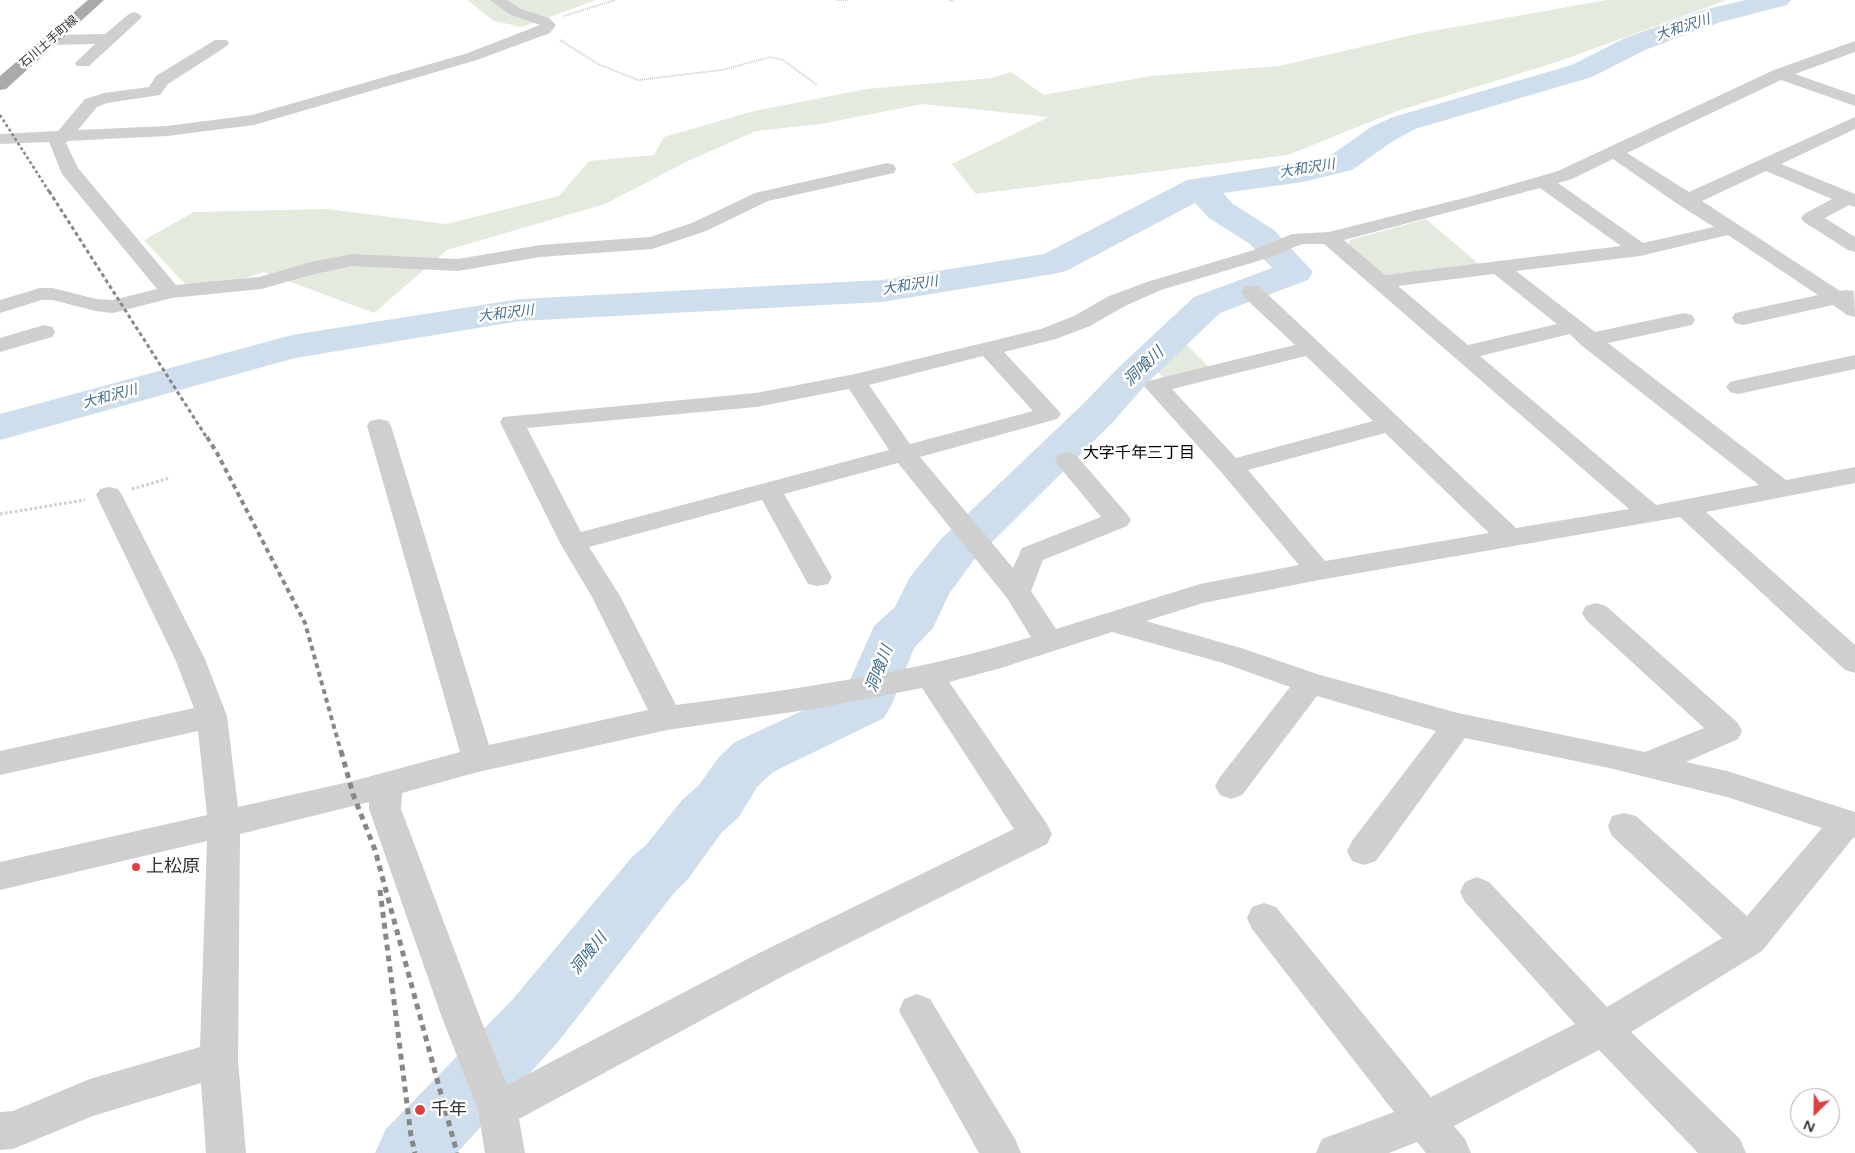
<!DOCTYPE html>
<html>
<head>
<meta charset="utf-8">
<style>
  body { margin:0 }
  #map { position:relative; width:1855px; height:1153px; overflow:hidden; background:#fff; font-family:"Varela Round",sans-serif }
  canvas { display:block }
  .north { position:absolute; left:1790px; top:1088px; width:50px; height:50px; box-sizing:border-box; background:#fff; border:1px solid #adadad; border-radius:50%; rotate:203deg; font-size:14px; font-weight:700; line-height:20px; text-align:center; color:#323232 }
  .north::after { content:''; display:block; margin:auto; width:18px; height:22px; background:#de403e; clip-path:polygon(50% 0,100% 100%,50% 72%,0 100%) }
</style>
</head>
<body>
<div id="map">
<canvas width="1855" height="1153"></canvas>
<div class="north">N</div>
</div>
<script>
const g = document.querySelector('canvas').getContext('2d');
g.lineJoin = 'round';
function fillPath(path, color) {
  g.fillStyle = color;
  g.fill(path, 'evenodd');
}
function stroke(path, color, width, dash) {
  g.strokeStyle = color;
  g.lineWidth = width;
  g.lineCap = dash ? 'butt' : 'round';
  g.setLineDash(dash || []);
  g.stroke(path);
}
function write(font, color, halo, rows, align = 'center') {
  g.font = font + ' "Varela Round","Noto Sans JP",sans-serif';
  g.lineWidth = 5;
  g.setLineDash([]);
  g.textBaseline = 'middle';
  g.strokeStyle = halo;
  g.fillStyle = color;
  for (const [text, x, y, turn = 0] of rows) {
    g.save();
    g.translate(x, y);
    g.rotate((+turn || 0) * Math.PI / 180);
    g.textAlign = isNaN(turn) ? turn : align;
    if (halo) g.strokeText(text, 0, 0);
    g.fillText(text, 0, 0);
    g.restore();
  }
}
fillPath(new Path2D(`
  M467,0H596L522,27L494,21Z
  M1607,0H1727L1557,62L1397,111L1288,155L976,194L952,164L1049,117L923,104L820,124L756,131L688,161L605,204L447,250L374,313L264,272L194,294L144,240L194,212L327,209L446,224L559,196L589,161L654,155L664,137L754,111L867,89L992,78L1011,72L1044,95L1150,76L1279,66L1421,33Z
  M1426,219L1481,266L1393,276L1377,274L1347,248L1350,240Z
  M1181,339L1209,367L1164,378L1150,364Z`), '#e4ebde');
fillPath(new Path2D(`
  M1746,0H1791L1787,5L1721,22L1692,32L1645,50L1592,77L1415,129L1393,141L1352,170L1303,182L1223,193L1233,204L1274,230L1313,272L1308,280L1220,313L1147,383L1113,422L973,561L949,594L933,628L914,648L892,704L884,718L773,772L757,787L739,817L722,832L688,879L674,893L558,1042L457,1153H375L386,1129L512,1000L632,857L646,845L682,800L699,785L719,757L735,742L845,691L874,626L895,607L910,577L941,539L1083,404L1119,367L1194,297L1272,268L1250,244L1209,218L1195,203L1066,271L1053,274L882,302L520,321L295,358L0,440V414L292,335L520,299L882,280L1044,254L1187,180L1303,162L1330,156L1371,127L1393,117L1572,65L1625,38L1703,10Z`), '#cfdeec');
stroke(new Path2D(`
  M837,0H849
  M949,0L954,1
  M564,16L615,0
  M560,40L598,64L638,80L722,70L770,57L783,60L817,85`), '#ccc', 2, [1, 1]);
stroke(new Path2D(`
  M132,489L170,478
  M0,514L85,500`), '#ccc', 3, [2.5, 2.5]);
fillPath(new Path2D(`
  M490,0H507L521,9L549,18L556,25L550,33L477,60L254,125L167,136L68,141L66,143L78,168L176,285L259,277L311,262L352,254L458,259L540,245L650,237L692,223L755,193L887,163L894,165L896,169L894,173L768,201L706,231L652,249L540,257L458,271L352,266L315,274L261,289L172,298L113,313L95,311L53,300H42L0,313V300L40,288H53L96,299L113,300L157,289L62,174L49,142L0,144V134L58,131L85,99L104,93L149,87L156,76L215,40H227L229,43L227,46L168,84L160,95L107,103L97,107L78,130L167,126L252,115L465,54L540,25L511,15Z
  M134,12L139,14L142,17L139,20L89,66H77L75,63L95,44L51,45L45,43L43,40L45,37L51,35L105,34L129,14Z
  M1855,41V52L1795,74L1855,95V106L1781,80L1627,153L1689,192L1855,117V129L1781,164L1855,194V207L1849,205L1825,218L1855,237V252L1848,250L1804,222L1801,218L1804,214L1832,199L1766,171L1702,201L1840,291L1846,290L1854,291L1855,317L1847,315L1833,305L1743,325L1735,323L1732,318L1735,313L1818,295L1728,235L1640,256L1516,271L1595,332L1684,313L1692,315L1695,320L1692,325L1608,343L1786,480L1855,467V483L1706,512L1855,645V673L1845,670L1680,517L1319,580L1203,603L1146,621L1241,648L1317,674L1458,713L1645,752L1704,728L1586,620L1582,613L1586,606L1596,603L1606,606L1738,723L1742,731L1738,739L1686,762L1727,771L1855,812V838H1853L1762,951L1631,1032L1740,1139L1746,1153H1698L1599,1050L1454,1126L1465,1139L1471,1153H1426L1417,1142L1389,1153H1316L1322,1139L1394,1112L1252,929L1247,918L1252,907L1264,903L1276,907L1431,1097L1575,1024L1465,902L1460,892L1465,882L1477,877L1489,882L1607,1007L1722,938L1612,836L1608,826L1612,816L1624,813L1636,816L1747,916L1822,828L1727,797L1609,768L1465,738L1376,861L1364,865L1352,861L1347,851L1352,841L1436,731L1317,696L1242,795L1231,799L1220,795L1215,786L1220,777L1290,687L1223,663L1112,632L1001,668L949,682L1047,824L1052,834L1047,844L785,975L519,1119L525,1153H485L478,1110L441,1015L369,809V802L240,834L238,1060L246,1153H206L201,1083L93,1116L13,1149L0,1150V1112L13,1111L90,1079L200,1047L207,841L0,890V862L207,815L198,731L0,775V751L194,708L175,659L96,495L100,489L109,487L118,489L122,495L205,659L227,716L238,807L353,781L460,752L367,426L370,421L379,419L388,421L391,426L489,745L648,710L592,597L560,543L500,422L503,417L756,393L855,374L1041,329L1074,316L1109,296L1147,282L1254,250L1292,234L1329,232L1472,196L1558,171L1774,70ZM1613,159L1679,205L1714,227L1643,243L1558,183L1572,179ZM1540,188L1621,246L1385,275L1344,240ZM1302,244H1324L1629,509L1516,528L1260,287L1252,286L1244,287L1241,292L1244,297L1295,345L1148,381L1144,386L1222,473L1299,565L1200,584L1056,629L1031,591L1043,560L1127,526L1131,520L1127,514L1076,455L1067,452L1058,455L1055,460L1058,465L1101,517L1022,548L1013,568L920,457L1057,419L1061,414L1057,409L1004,352L1056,339L1090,326L1125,306L1161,290L1268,258ZM1494,274L1557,324L1468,345L1398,286ZM1570,334L1581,345L1759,485L1656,505L1480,356ZM983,356L1033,411L910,444L869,385ZM1306,356L1373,421L1236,458L1172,389ZM849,389L889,450L581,532L527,428L756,407ZM1385,433L1489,533L1325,561L1248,470ZM898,463L1007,598L1031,637C915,673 796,689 676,705L620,596L589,547L762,500L808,584L818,586L828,584L832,577L784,494ZM922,688L1014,829L759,953L507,1085L479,1015L401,809L402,793L478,772L667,730L813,709Z
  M44,325L52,327L55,332L52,337L0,352V338Z
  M1855,355V369L1738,394L1730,392L1726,387L1730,382L1738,380Z
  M917,994L930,999L1015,1139L1021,1153H979L899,1011L904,999Z`), '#cfcfcf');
fillPath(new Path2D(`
  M88,0H104L6,89L0,90V76Z`), '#aaa');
stroke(new Path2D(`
  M0,115L50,193`), '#878787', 2.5, [3, 2.5]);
stroke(new Path2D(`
  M49,191L207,438`), '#878787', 3, [4, 3]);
stroke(new Path2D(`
  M207,437L217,453L305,623L341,752`), '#878787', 4, [5, 4]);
stroke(new Path2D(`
  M341,751L353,794L375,850L457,1153
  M380,890L411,1136L415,1153`), '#878787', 5, [6, 5]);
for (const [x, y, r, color] of [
  [136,867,5,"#de403e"],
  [420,1110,6,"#de403e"]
]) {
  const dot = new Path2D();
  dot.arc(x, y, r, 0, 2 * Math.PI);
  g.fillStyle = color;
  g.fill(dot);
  stroke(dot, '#fff', 2);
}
write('12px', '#323232', '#fff', [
  ["石川土手町線",49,42,-41]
]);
write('italic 14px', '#426c92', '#fff', [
  ["大和沢川",1683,28,-18],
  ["大和沢川",1307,169,-9],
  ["大和沢川",910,286,-9],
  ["大和沢川",506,314,-7],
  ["大和沢川",110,397,-15]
]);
write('italic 16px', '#426c92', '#fff', [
  ["洞喰川",1144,367,-44],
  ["洞喰川",880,669,-69],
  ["洞喰川",589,954,-51]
]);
write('16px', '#000', '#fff', [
  ["大字千年三丁目",1139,454]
]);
write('18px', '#323232', '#fff', [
  ["上松原",146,867],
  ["千年",431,1110]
], 'left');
</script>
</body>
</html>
